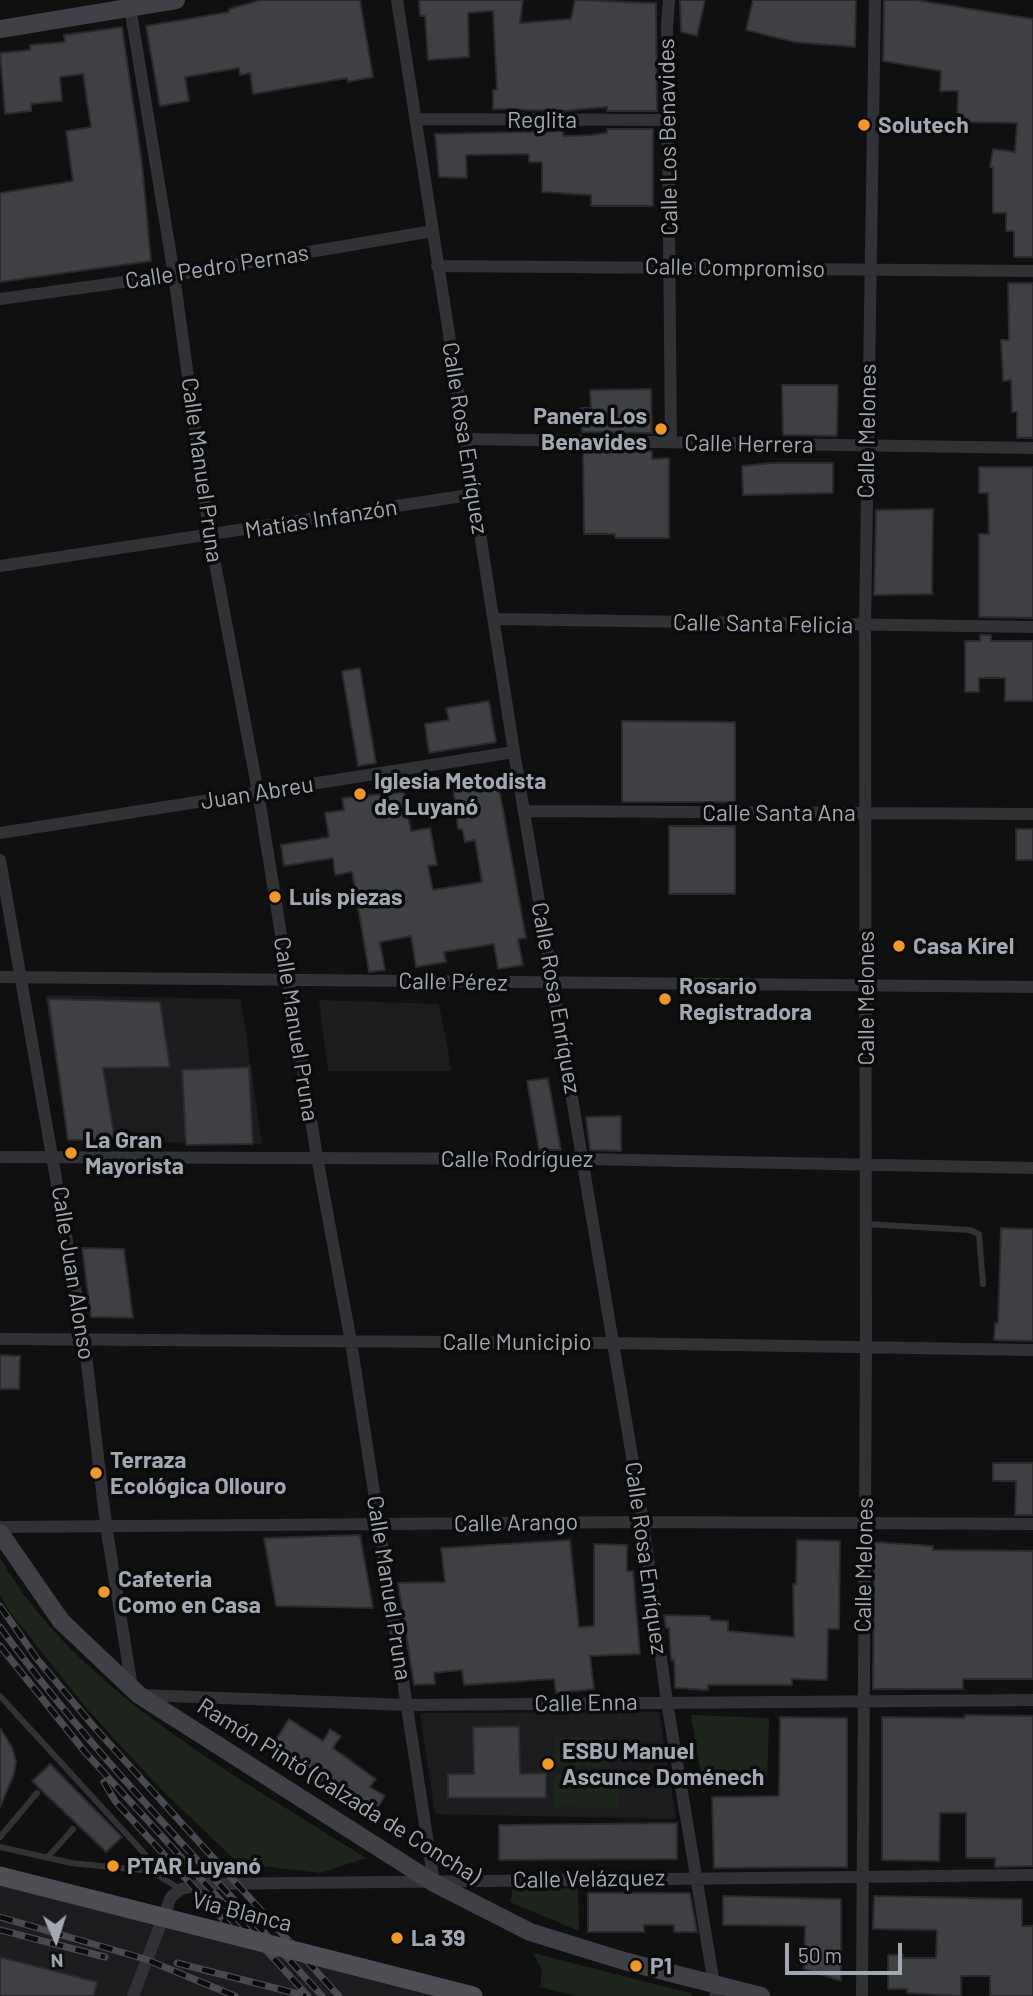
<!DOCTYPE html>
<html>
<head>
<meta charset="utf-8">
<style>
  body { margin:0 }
  #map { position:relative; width:1033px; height:1996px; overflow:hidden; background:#101011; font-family:Barlow,sans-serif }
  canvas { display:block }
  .north { position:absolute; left:21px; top:1905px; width:70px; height:70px; -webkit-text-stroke:5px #0b0b0c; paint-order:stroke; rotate:177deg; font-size:19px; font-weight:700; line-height:28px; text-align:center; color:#a1a8b2 }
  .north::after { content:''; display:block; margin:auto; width:24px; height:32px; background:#a1a8b2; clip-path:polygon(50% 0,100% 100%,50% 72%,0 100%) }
  .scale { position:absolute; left:785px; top:1943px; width:117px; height:32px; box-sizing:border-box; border:4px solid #a1a8b2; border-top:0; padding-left:9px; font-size:21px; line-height:24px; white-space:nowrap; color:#a1a8b2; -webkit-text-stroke:5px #0b0b0c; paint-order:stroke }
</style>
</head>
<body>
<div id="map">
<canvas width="1033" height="1996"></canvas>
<div class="north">N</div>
<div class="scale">50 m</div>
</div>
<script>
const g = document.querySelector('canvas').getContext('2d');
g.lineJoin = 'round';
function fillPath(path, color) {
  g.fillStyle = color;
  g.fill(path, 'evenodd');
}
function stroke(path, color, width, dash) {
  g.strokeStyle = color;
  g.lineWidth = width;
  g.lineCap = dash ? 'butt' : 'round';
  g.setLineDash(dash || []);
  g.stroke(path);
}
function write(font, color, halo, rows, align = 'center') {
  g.font = font + ' Barlow,sans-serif';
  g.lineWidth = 7;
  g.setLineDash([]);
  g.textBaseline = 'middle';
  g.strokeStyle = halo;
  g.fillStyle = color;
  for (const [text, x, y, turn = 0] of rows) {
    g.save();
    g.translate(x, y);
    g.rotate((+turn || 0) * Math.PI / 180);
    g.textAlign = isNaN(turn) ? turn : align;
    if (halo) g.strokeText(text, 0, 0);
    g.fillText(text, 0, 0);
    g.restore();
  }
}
fillPath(new Path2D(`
  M45,995L241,999L262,1144L68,1140Z
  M319,1000L439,1004L452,1071H328Z
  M659,1712L676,1819L435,1814L420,1713Z
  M0,1882L448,1996H0Z`), '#1c1c1e');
fillPath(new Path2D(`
  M0,1557C73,1689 241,1778 366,1858L320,1873L238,1863L160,1788L88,1710L10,1612L0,1595Z
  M691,1715L769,1718L767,1786L703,1787Z
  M555,1737H610V1767L555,1766Z
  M554,1775L619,1776L618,1808L553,1807Z
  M578,1888L579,1931L510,1902L513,1889Z
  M533,1953L690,1993L692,1996H576L540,1987L542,1970Z`), '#1c241c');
const building = new Path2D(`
  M261,0H360L373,77L348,82L347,78L253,94L250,73L240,75L239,68L185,77L189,101L160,106L146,26L229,12V9Z
  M419,0H523L520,23L571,19L575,0L656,3L657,111H607V107L563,111L493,109V90H497L493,11L468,13L469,57L428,60L425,16H420Z
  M680,0H705L697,36L681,32Z
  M753,0H856L855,47L794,42L746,30Z
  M884,0H916L1033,19V257H1014V231H1006V213H993V168L990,167L993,149L1015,152L1017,123L957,122L958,91H940L941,71L883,61Z
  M122,27L142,163L151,261L0,282V193L73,181L66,131L91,127L83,74L60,77L62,101L31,104V111L5,114L0,53L30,50V45L65,42L64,35Z
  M607,129H653V206H591V195L542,192V162H529V154L466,155L467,178L439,177L435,134L563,131V136L592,135L607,133Z
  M1008,283H1033V438H1017V412H1012L1011,380L1003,381L1001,340H1009Z
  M782,385H838L837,436L783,435Z
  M651,389L652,433L582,432L581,408H591L590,390Z
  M583,450L652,451V459L669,458V538H615V534H584Z
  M771,463H833V493L743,495L742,466Z
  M979,467H1033V618L979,617V534H989L988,493H979Z
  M933,509L932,594L874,595L876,510Z
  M980,635H991V641H1033V701H1005V678H979V692H965V641H980Z
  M360,668L376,763L358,766L342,671Z
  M489,701L496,742L429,753L425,724L449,720L446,708Z
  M622,721L735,722V802H622Z
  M497,776L526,938L518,939L523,965L498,969L494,944L444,952L446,962L416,967L411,936L380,942L385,970L369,972L352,872L335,875L333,858L284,866L281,845L329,837L325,813L344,810L342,798L404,792L411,831L430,828L437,865L428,866L433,890L482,882L475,840L465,842L462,829H458L453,784Z
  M669,826H735V894H669Z
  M1016,829H1033V860H1016Z
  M48,999L160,1002L170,1067L103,1068L115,1140H68Z
  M249,1067L253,1144L186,1145L182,1070Z
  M548,1078L561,1150H539L527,1081Z
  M621,1116V1151L590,1150L586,1117Z
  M1001,1228L1033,1229V1341L994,1340L995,1323H998Z
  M82,1248L124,1249L133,1318L91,1317Z
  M0,1355L20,1356L19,1389H0Z
  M993,1463H1033V1515H1015L1016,1481H993Z
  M360,1535L373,1608L276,1606L264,1538Z
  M570,1540L579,1627L594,1626V1544L627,1545V1571H633L640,1654L590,1656L594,1689L556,1693L554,1679L464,1685L462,1670L434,1673L435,1684L414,1685L398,1583L445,1582L441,1548Z
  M797,1540L840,1541L839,1629H828L827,1680L792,1679V1685H708V1690L675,1688L674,1660H671L669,1628H666L664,1615L710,1616V1620L728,1621V1631L794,1637L793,1584H796Z
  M874,1542L933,1546V1550L1033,1551V1679H963V1689H873Z
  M965,1715L1033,1716V1866L995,1867V1858H966V1813H940L939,1861L882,1860V1717L965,1718Z
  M780,1717L847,1718V1867L714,1868L712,1797L779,1796Z
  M289,1719L323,1741L330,1729L341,1736L333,1748L376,1779L370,1787L385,1796L372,1816L270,1749Z
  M519,1726L520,1774L546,1773V1798H448V1774H474L473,1727Z
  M0,1728L12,1747L16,1761L14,1774L0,1807Z
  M50,1764L122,1837L106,1852L32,1781Z
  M677,1823V1859L499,1860V1825Z
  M588,1893H690L697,1932H674V1925H644V1932H588Z
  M723,1896L841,1899V1981L804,1969L805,1926L723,1925Z
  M874,1896L1022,1899V1926H1033V1996H990V1976H961V1996L907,1993V1989H888V1955H903V1958H936L937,1930L873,1929Z
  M0,1957L97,1982L94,1996H0Z`);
fillPath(building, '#3f4044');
stroke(building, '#2a2a2d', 2);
stroke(new Path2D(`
  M865,1224L970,1230L979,1234L983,1284
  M0,1696L153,1863L151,1871
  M0,1837L37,1793
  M0,1847L71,1863L151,1871L180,1889
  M47,1858L73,1829`), '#313236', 6);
stroke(new Path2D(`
  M397,0L514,752L643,1522L667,1702L716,1996
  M669,0L667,26L671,442
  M129,1L174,275L210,537L258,792L317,1157L351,1342L434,1883
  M415,119L668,120
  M437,266L1033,271
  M0,299L174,275L433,231
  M465,439L1033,448
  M0,566L476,494
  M494,619L1033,627
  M524,811L1033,814
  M0,833L514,752
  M0,860L84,1338L106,1525L132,1688
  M0,977L1033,987
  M0,1157L583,1159L1033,1168
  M0,1339L612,1343L1033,1350
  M0,1527L643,1522L1033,1524
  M141,1695L408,1705L1033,1700
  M133,1996L171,1897L181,1889L203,1884L1033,1875
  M862,1996L866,1346L865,626L875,0`), '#313236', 12);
stroke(new Path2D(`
  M0,29L176,0
  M0,1533L61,1621L139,1695L434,1883L530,1932L624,1961L761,1996`), '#3f4146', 18);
const rail = new Path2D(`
  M0,1606L37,1659L95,1728L339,1996
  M0,1627C96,1759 214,1875 322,1996
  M0,1646L85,1752L308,1996
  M104,1782L115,1801L230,1927
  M0,1917L145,1959L235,1996
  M0,1930L105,1957
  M177,1963L306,1996`);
stroke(rail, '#484a4f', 7);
stroke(rail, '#0b0b0c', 4.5, [13]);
stroke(new Path2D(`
  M0,1876L473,1996`), '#4d4f55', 19);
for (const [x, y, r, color] of [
  [864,125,7,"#f19828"],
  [661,429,7,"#f19828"],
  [360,794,7,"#f19828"],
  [275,897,7,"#f19828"],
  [899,946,7,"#f19828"],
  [665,999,7,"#f19828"],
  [71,1153,7,"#f19828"],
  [96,1473,7,"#f19828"],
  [104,1592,7,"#f19828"],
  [548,1764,7,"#f19828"],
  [113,1866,7,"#f19828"],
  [397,1938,7,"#f19828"],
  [636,1966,7,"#f19828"]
]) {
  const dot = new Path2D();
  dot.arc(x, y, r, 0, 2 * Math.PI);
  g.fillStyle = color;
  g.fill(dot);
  stroke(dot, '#0b0b0c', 2.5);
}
write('23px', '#a1a8b2', '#0b0b0c', [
  ["Reglita",542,120],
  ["Calle Los Benavides",668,137,-91],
  ["Calle Pedro Pernas",217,267,-9],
  ["Calle Compromiso",735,268,1],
  ["Calle Melones",867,431,-89],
  ["Calle Rosa Enríquez",465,438,81],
  ["Calle Herrera",749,444,1],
  ["Calle Manuel Pruna",202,470,82],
  ["Matías Infanzón",321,519,-9],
  ["Calle Santa Felicia",763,624,1],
  ["Juan Abreu",257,793,-9],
  ["Calle Santa Ana",779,813],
  ["Calle Pérez",453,982,1],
  ["Calle Rosa Enríquez",556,998,80],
  ["Calle Melones",866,998,-90],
  ["Calle Manuel Pruna",296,1029,81],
  ["Calle Rodríguez",517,1159],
  ["Calle Juan Alonso",73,1273,81],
  ["Calle Municipio",517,1342],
  ["Calle Arango",516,1523,-1],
  ["Calle Rosa Enríquez",646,1558,82],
  ["Calle Melones",864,1565,-89],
  ["Calle Manuel Pruna",389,1588,81],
  ["Calle Enna",586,1703,-1],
  ["Ramón Pintó (Calzada de Concha)",339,1791,32],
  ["Calle Velázquez",589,1879,-1],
  ["Vía Blanca",242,1912,14]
]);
write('bold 23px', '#a1a8b2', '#0b0b0c', [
  ["Solutech",878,125],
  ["Panera Los",647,416,"right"],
  ["Benavides",647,442,"right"],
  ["Iglesia Metodista",374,781],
  ["de Luyanó",374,807],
  ["Luis piezas",289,897],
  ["Casa Kirel",913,946],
  ["Rosario",679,986],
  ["Registradora",679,1012],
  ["La Gran",85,1140],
  ["Mayorista",85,1166],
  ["Terraza",110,1460],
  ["Ecológica Ollouro",110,1486],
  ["Cafeteria",118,1579],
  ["Como en Casa",118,1605],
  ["ESBU Manuel",562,1751],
  ["Ascunce Doménech",562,1777],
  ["PTAR Luyanó",127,1866],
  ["La 39",411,1938],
  ["P1",650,1966]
], 'left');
</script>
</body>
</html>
